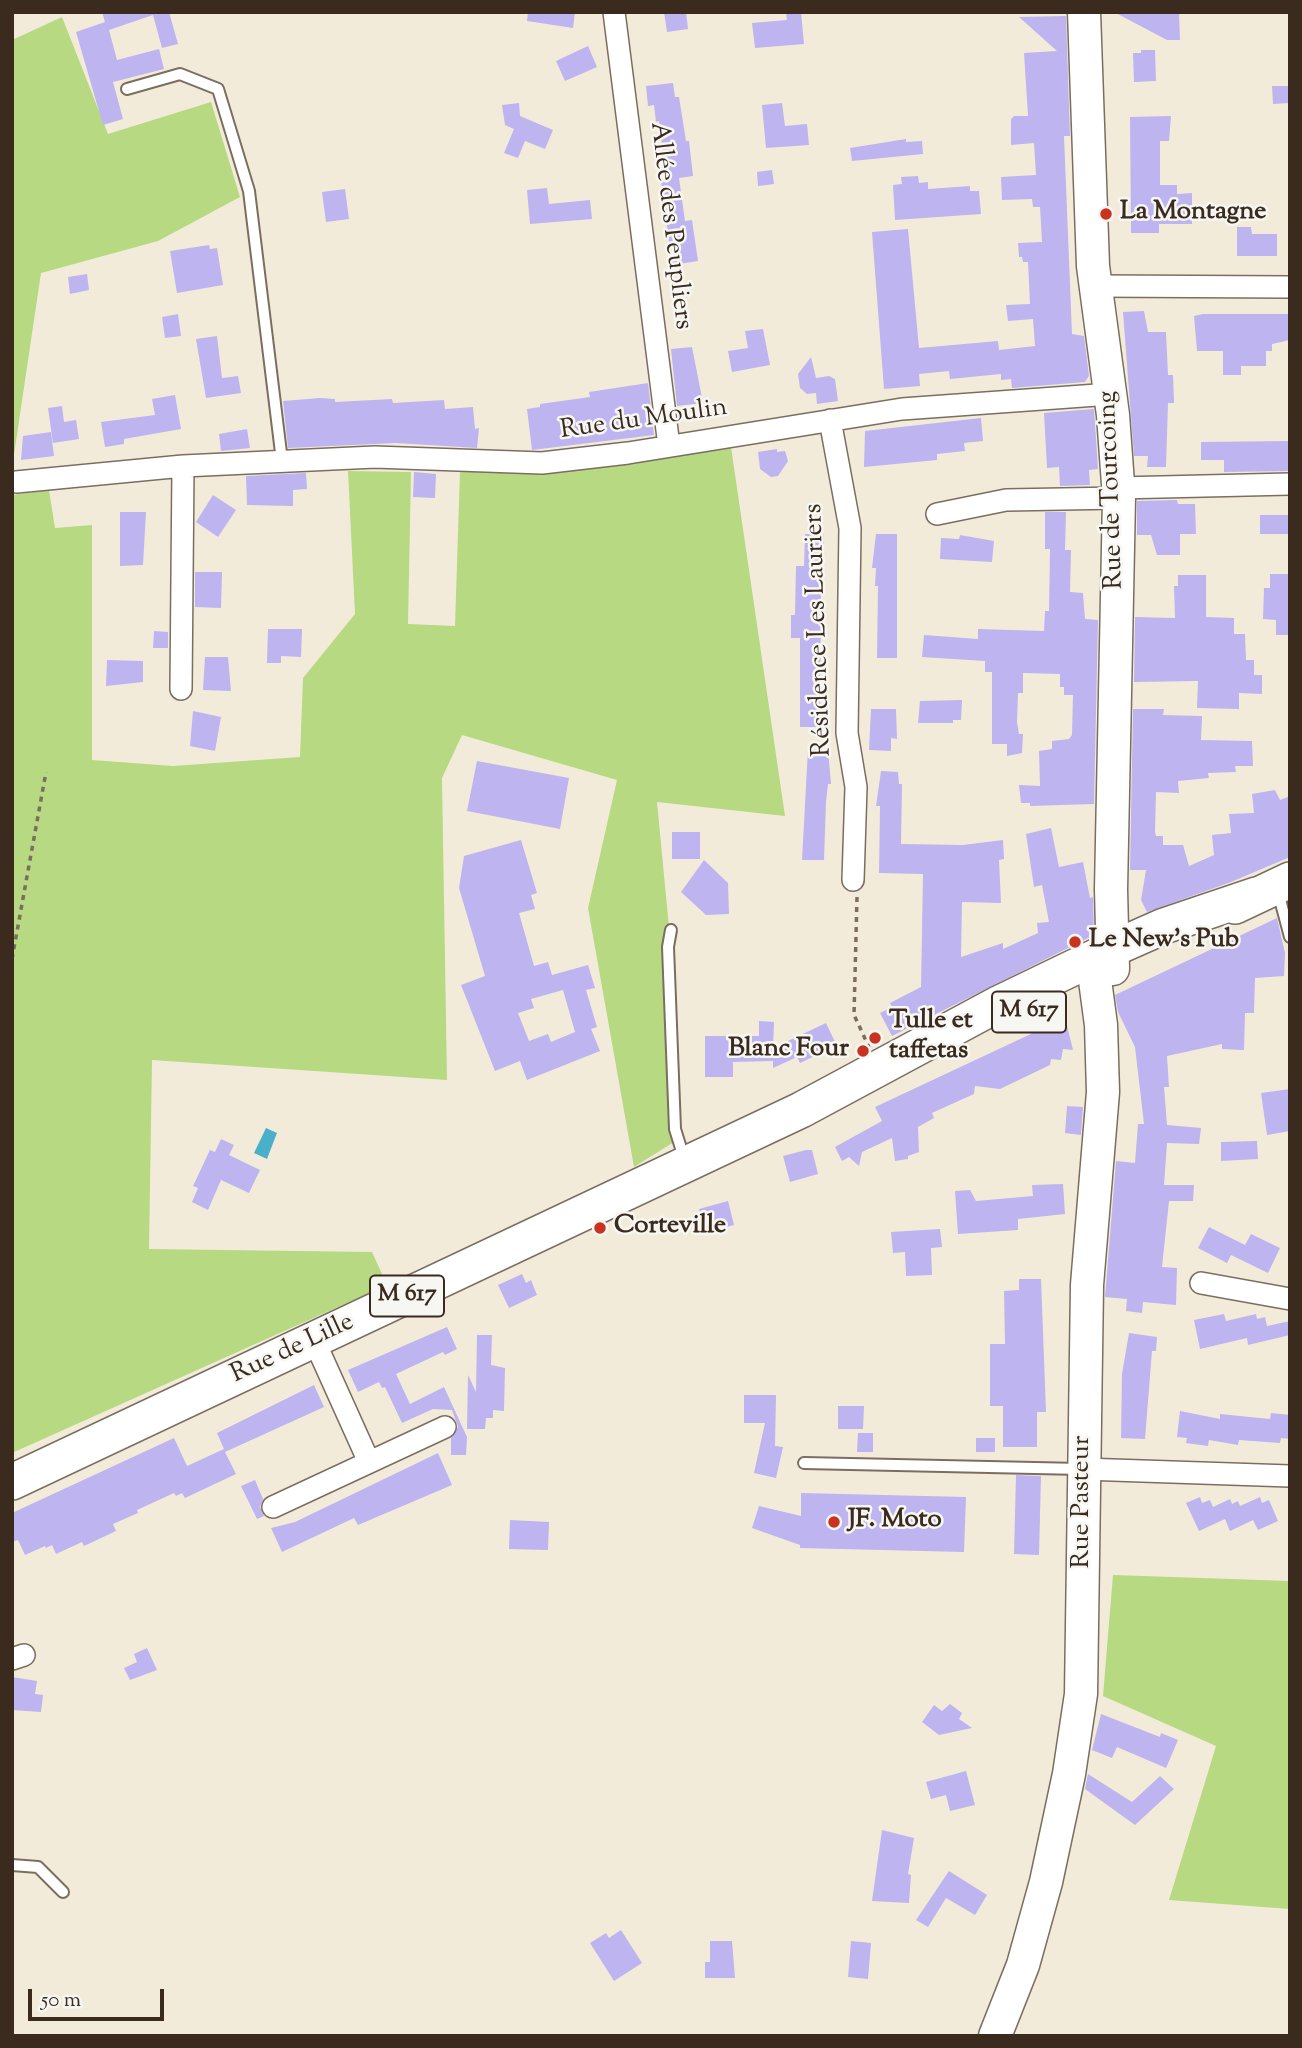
<!DOCTYPE html>
<html>
<head>
<meta charset="utf-8">
<style>
  body { margin:0 }
  #map { position:relative; width:1302px; height:2048px; overflow:hidden; background:#f3ebda; font-family:"Sorts Mill Goudy",serif }
  canvas { display:block }
  .frame { position:absolute; inset:0; border:14px solid #3b2a1e; pointer-events:none }
  .scale { position:absolute; left:28px; top:1989px; width:136px; height:32px; box-sizing:border-box; border:4px solid #3b2a1e; border-top:0; padding-left:9px; font-size:21px; line-height:24px; white-space:nowrap; color:#3b2a1e; -webkit-text-stroke:5px #f6f6f2; paint-order:stroke }
</style>
</head>
<body>
<div id="map">
<canvas width="1302" height="2048"></canvas>
<div class="frame"></div>
<div class="scale">50 m</div>
</div>
<script>
const g = document.querySelector('canvas').getContext('2d');
g.lineJoin = 'round';
function fillPath(path, color) {
  g.fillStyle = color;
  g.fill(path, 'evenodd');
}
function stroke(path, color, width, dash) {
  g.strokeStyle = color;
  g.lineWidth = width;
  g.lineCap = dash ? 'butt' : 'round';
  g.setLineDash(dash || []);
  g.stroke(path);
}
function write(font, color, halo, rows, align = 'center') {
  g.font = font + ' "Sorts Mill Goudy",serif';
  g.lineWidth = 5;
  g.setLineDash([]);
  g.textBaseline = 'middle';
  g.strokeStyle = halo;
  g.fillStyle = color;
  for (const [text, x, y, turn = 0] of rows) {
    g.save();
    g.translate(x, y);
    g.rotate((+turn || 0) * Math.PI / 180);
    g.textAlign = isNaN(turn) ? turn : align;
    if (halo) g.strokeText(text, 0, 0);
    g.fillText(text, 0, 0);
    g.restore();
  }
}
fillPath(new Path2D(`
  M62,17L108,134L211,102L240,197L158,241L41,273L12,468V40Z
  M731,447L785,816L657,802L675,990L674,1142L634,1167L588,908L617,780L462,735L442,778L447,1080L152,1060L149,1249L372,1252L387,1285L12,1453V495L49,490L55,528L92,525V760L173,766L300,757L303,678L355,614L348,471L411,472L408,624L455,626L460,472L557,471Z
  M1113,1575L1290,1581V1909L1169,1900L1216,1746L1103,1696Z`), '#b6d981');
fillPath(new Path2D(`
  M266,1128L277,1133L267,1159L254,1153Z`), '#4ab0ca');
fillPath(new Path2D(`
  M102,12H169L178,44L162,48L153,15L109,30L117,60L159,49L164,69L113,82L123,119L103,125L76,32L105,22Z
  M528,12H575L573,28L527,21Z
  M664,12H686L688,29L667,32Z
  M786,12H801L804,44L755,48L752,23L787,20Z
  M1114,12H1179L1180,40H1167Z
  M1066,16L1070,136H1064L1072,334L1084,336L1089,376L1085,382L1012,388L1011,379L1001,380V374L950,379L949,371L919,374L920,386L884,389L872,232L908,229L919,348L998,341L999,350L1035,346L1033,319L1008,321L1006,305L1030,304L1028,262H1023L1022,257H1019L1018,243L1042,242L1040,207H1033L1032,199L1002,200L1001,177L1036,175L1034,143L1011,145V119L1014,116H1028L1024,53L1057,51L1019,17Z
  M588,46L597,67L565,81L556,61Z
  M1141,50H1155L1156,81L1134,82L1133,53H1141Z
  M673,83L675,97H679L686,141H689L693,176L679,178L685,221L692,220L698,261L672,265L661,180H666L659,121L656,122L654,105L648,106L646,86Z
  M1272,86H1290V103L1273,104Z
  M519,103L520,116L553,130L545,149L525,141L518,158L504,153L514,129L505,125L502,105Z
  M782,103L785,126L807,124L809,145L766,148L762,105Z
  M1171,116L1169,141H1160V185H1177V194L1192,193V224H1159V233H1131L1130,117Z
  M906,139V142L922,141L923,154L852,161L850,148Z
  M772,170L774,184L758,186L757,172Z
  M918,176L919,183L928,182V189L970,186V191H979L981,214L895,220L893,185L902,184L901,177Z
  M547,188L549,204L590,200L592,219L530,224L527,190Z
  M345,189L349,219L326,222L322,192Z
  M1237,227H1251L1252,234H1277V256H1237Z
  M209,245L210,249L217,248L223,285L177,293L170,251Z
  M87,274L89,290L70,294L68,277Z
  M1144,311L1148,332H1166L1168,375H1173L1174,403H1168L1166,467H1147L1148,456H1134L1123,312Z
  M178,314L181,336L165,338L162,317Z
  M1203,314H1290V340L1272,344V351H1266V366H1241V375H1223V351H1197L1194,316Z
  M763,329L770,365L732,372L728,351L748,348L745,331Z
  M217,336L222,378L238,376L241,393L206,398L196,339Z
  M692,347L703,403L677,406L671,349Z
  M811,357L816,378L829,376L835,379L838,401L817,404L816,393L807,394L800,388L798,374Z
  M648,383L654,435L532,450L527,409L540,407V404L590,397L589,392Z
  M175,395L181,429L124,439V444L105,447L101,422L155,415L152,399Z
  M320,398L335,399V402L392,399L393,403L444,400L445,409L473,407L475,429L479,428L477,448L396,443L288,448L283,401Z
  M62,406L64,422L76,420L79,439L53,443L48,408Z
  M1094,409L1098,469L1089,470L1090,485L1060,486L1059,467L1047,468L1044,413Z
  M981,418L983,441L964,443L965,451L937,454V460L864,467L865,431Z
  M247,429L250,448L221,451L219,434Z
  M51,432L54,456L21,460L23,436Z
  M1290,441V471L1224,472V460H1201V442Z
  M777,449V452L785,451L788,461L778,476L771,477L760,469L758,452Z
  M414,472L436,474L435,498L413,497Z
  M306,473L307,489L293,490V506L247,505L246,476Z
  M213,495L236,510L218,537L196,522Z
  M1177,500L1178,504H1195L1196,534H1180V555H1157L1151,535H1137V501Z
  M120,512H146L143,565L120,566Z
  M1045,512H1066L1065,550H1071L1070,592L1083,593L1085,619L1098,620L1094,804L1030,806V803H1021L1019,785L1040,786L1039,751L1052,749V741L1069,739L1072,735L1073,695H1064V687H1060V674L1023,673V693H1018L1017,722L1019,734H1023L1022,753L1007,756V744H992V672H985V661L922,657L924,635L978,639V629L1044,631L1045,611H1049L1050,549H1045Z
  M1260,515H1290V534H1260Z
  M805,534H824L823,589H821L820,727H800V638H791V615H795L796,566H804Z
  M876,534H897V658H877L878,586H875L876,568H872Z
  M960,535L994,541L992,562L940,559L941,538L959,539Z
  M195,572H222L221,608L195,607Z
  M1270,574H1290V635H1276V620L1263,619L1264,588H1270Z
  M1178,575H1206V617L1234,618V634H1245L1246,660H1254V675H1262V694L1239,693V709L1197,708L1198,681L1134,682L1135,617L1175,618L1174,586H1178Z
  M268,629H302L301,657L281,656V663H267Z
  M154,631L168,632V648H153Z
  M205,657H228L231,691L203,690Z
  M107,660L143,661V682L106,686Z
  M962,700L961,720H953V723H918L920,701Z
  M871,709H896L897,739L891,738V751L869,750Z
  M1133,709H1164L1163,715L1202,716L1201,740L1252,741L1253,766H1235L1236,772L1208,773L1209,778L1178,781L1179,793L1156,792L1155,832L1156,836H1163V845H1183L1189,866L1214,855L1212,835L1231,833L1229,814L1254,813L1252,794L1275,790L1280,800L1290,796V857L1231,882L1147,912L1141,900L1146,870H1130Z
  M193,711L221,717L215,751L190,746Z
  M808,749H828L831,784H828L826,802L824,860H802Z
  M477,761L569,778L560,829L467,811Z
  M881,771L898,772L899,784H902L901,844L963,845L1003,840L1004,859L999,860L1001,903L962,902L961,957L1003,943V949L1038,933L1037,923L1049,922L1042,885L1034,887L1026,834L1051,828L1059,867L1083,862L1090,898L1093,897L1094,935L892,1036L880,1013L892,1007L890,1003L921,987L923,874L879,873L880,806H876Z
  M672,832H700V859H672Z
  M521,840L537,893L531,895L535,909L519,913L534,966L548,962L552,975L588,965L595,988L586,990L597,1027L591,1029L600,1051L527,1080L520,1061L495,1071L461,985L485,976L459,888L464,856ZM563,990L575,1032L551,1042L548,1034L529,1041L518,1013L534,1008L531,999Z
  M704,860L728,883L729,914L706,915L681,892Z
  M1277,918L1285,953L1284,976L1255,978L1254,1013H1245L1244,1050L1222,1049V1044L1167,1056L1169,1087H1164L1167,1125L1201,1128L1199,1144L1167,1143L1164,1185H1194L1193,1201H1169L1162,1267L1177,1268L1176,1305L1143,1302L1142,1313L1126,1311L1127,1299L1105,1297L1116,1161L1135,1163L1138,1124H1144L1135,1047L1118,1012L1115,995Z
  M1065,1018L1073,1050L1063,1049L1061,1060L1051,1059L1050,1065L1000,1089L975,1086L974,1094L932,1113L934,1118L918,1127L919,1152L908,1156V1159L895,1161L892,1138L862,1152L859,1166L849,1157L842,1161L835,1147L882,1121L875,1107Z
  M759,1021L774,1022L773,1048L826,1023L835,1042L822,1049L823,1052L800,1063L797,1057L773,1068V1061L733,1062V1077H705V1036H759Z
  M1290,1089V1131L1267,1135L1261,1093Z
  M1067,1106L1083,1107L1081,1135L1065,1133Z
  M221,1139L234,1145L229,1155L260,1170L249,1193L221,1180L208,1210L192,1202L198,1188L193,1186L210,1150L215,1152Z
  M1257,1141L1258,1159L1221,1161V1142Z
  M806,1150H812L818,1174L790,1182L783,1156Z
  M1063,1184L1065,1214L1018,1219V1230L958,1234L955,1191L970,1190L976,1201L1033,1196L1032,1185Z
  M728,1201L734,1225L705,1233L699,1209Z
  M1209,1227L1245,1245L1251,1234L1280,1248L1268,1273L1231,1255L1227,1263L1198,1248Z
  M940,1229L942,1247L931,1248L932,1275L906,1276L905,1252L893,1253L891,1232Z
  M522,1274L526,1283L531,1280L537,1295L509,1308L498,1285Z
  M1019,1279H1041L1046,1412H1037V1447H1003V1406H990V1344H1005L1004,1291L1019,1290Z
  M1224,1314L1226,1321L1256,1314L1257,1319L1265,1317L1267,1326L1290,1321V1335L1248,1345L1247,1338L1200,1349L1194,1320Z
  M447,1327L457,1349L445,1355L443,1352L396,1374L410,1404L444,1387L467,1437L466,1455H451V1438L458,1427L452,1410L433,1409L402,1423L385,1387L382,1388L379,1382L358,1392L348,1370Z
  M1129,1333L1157,1337L1156,1351H1152L1145,1439L1121,1438L1122,1374Z
  M477,1335H492L491,1365L505,1368L504,1411L493,1410V1418H486L485,1429H467L468,1375L476,1392Z
  M314,1385L324,1407L225,1452L236,1474L185,1498L182,1493L176,1496L174,1493L137,1510L138,1513L113,1524L116,1531L84,1546L82,1542L56,1554L52,1545L46,1548L45,1546L25,1555L18,1540L12,1542V1513L174,1438L187,1466L224,1449L217,1433Z
  M744,1395H776L775,1446L783,1447L776,1478L754,1473L765,1423H744Z
  M838,1406H864L863,1429H838Z
  M1180,1411L1220,1419V1414L1270,1419L1271,1413L1290,1415V1439L1281,1438L1280,1443L1239,1440L1238,1445L1209,1440L1208,1446L1186,1443L1187,1438L1177,1437Z
  M858,1433H873V1452H857Z
  M976,1438H995V1452H976Z
  M438,1453L452,1485L358,1525L354,1518L282,1552L271,1528L295,1522Z
  M1016,1475L1041,1476L1039,1555L1014,1554Z
  M255,1480L263,1499L260,1507L264,1516L257,1519L241,1486Z
  M801,1493L966,1497L964,1552L800,1548V1545L752,1528L759,1506L801,1516Z
  M1200,1497L1202,1503L1210,1500L1213,1507L1230,1499L1232,1504L1238,1501L1240,1506L1260,1497L1262,1503L1269,1500L1278,1521L1258,1530L1253,1520L1230,1531L1225,1519L1199,1531L1186,1503Z
  M510,1520L549,1522L548,1550L509,1549Z
  M147,1648L157,1670L130,1680L124,1668L137,1662L134,1654Z
  M12,1677L37,1681L35,1694L43,1695L41,1712L12,1710Z
  M950,1704L962,1713L959,1719L972,1728L939,1735L922,1722L934,1705L942,1711Z
  M1101,1714L1160,1737L1161,1733L1178,1740L1166,1768L1117,1747L1112,1758L1092,1750Z
  M966,1771L975,1805L950,1811L946,1795L931,1799L926,1782Z
  M1088,1774L1132,1802L1160,1776L1174,1789L1135,1825L1085,1789Z
  M882,1830L914,1838L908,1874L911,1875L909,1903L872,1901Z
  M949,1871L987,1895L975,1915L946,1898L928,1927L916,1920Z
  M621,1930L642,1963L614,1981L590,1943L606,1933L609,1938Z
  M710,1941H732L735,1978H705V1962H710Z
  M851,1941L871,1943L868,1979L848,1977Z`), '#beb4ef');
const service = new Path2D(`
  M127,89L180,74L218,89L249,191L282,461
  M1278,892L1290,937
  M671,930L668,947L675,1129L684,1158
  M804,1463L1081,1469
  M12,1865L38,1867L63,1892`);
const minor = new Path2D(`
  M614,12L669,446
  M1096,286L1290,287
  M830,420L850,528L847,733L856,787L853,880
  M16,482L183,466L375,457L542,463L628,453L902,409L1111,394
  M1118,488L1290,484
  M937,514L1006,500L1119,498
  M181,689L183,466
  M1201,1283L1290,1299
  M314,1340L369,1462
  M1083,1469L1290,1476
  M273,1507L445,1427
  M12,1659L24,1655`);
const secondary = new Path2D(`
  M1084,12L1093,266L1113,415L1119,498L1111,889L1113,969
  M995,2036L1023,1965L1046,1882L1069,1774L1081,1694L1087,1285L1103,1092L1101,1025L1092,958`);
const primary = new Path2D(`
  M1235,906L1290,880
  M12,1482L801,1110L1000,1003L1112,949L1164,926L1256,895`);
stroke(service, '#7b6e60', 14);
stroke(minor, '#7b6e60', 24);
stroke(secondary, '#7b6e60', 35);
stroke(primary, '#7b6e60', 38);
stroke(new Path2D(`
  M857,897L854,1015L869,1047
  M12,959L46,772`), '#7b6e60', 3.5, [5, 5]);
stroke(service, '#fff', 10);
stroke(minor, '#fff', 21);
stroke(secondary, '#fff', 32);
stroke(primary, '#fff', 35);
for (const [x, y, r, color] of [
  [1106,214,7,"#c8321e"],
  [1075,942,7,"#c8321e"],
  [875,1038,7,"#c8321e"],
  [863,1051,7,"#c8321e"],
  [600,1228,7,"#c8321e"],
  [834,1522,7,"#c8321e"]
]) {
  const dot = new Path2D();
  dot.arc(x, y, r, 0, 2 * Math.PI);
  g.fillStyle = color;
  g.fill(dot);
  stroke(dot, '#f6f6f2', 2.5);
}
for (const [x, y, w] of [
  [1029,1012,74],
  [407,1296,74]
]) {
  const box = new Path2D();
  box.roundRect(x - w / 2, y - 20.5, w, 41, 5);
  g.fillStyle = '#f6f6f2';
  g.fill(box);
  stroke(box, '#3b2a1e', 2);
}
write('bold 24px', '#3b2a1e', null, [
  ["M 617",1029,1012],
  ["M 617",407,1296]
]);
write('bold 26px', '#3b2a1e', '#f6f6f2', [
  ["La Montagne",1120,214],
  ["Le New's Pub",1089,942],
  ["Tulle et",889,1023],
  ["taffetas",889,1053],
  ["Blanc Four",849,1051,"right"],
  ["Corteville",614,1228],
  ["JF. Moto",848,1522]
], 'left');
write('26px', '#3b2a1e', '#f6f6f2', [
  ["Allée des Peupliers",669,226,83],
  ["Rue du Moulin",644,421,-8],
  ["Rue de Tourcoing",1113,490,-92],
  ["Résidence Les Lauriers",820,630,-92],
  ["Rue de Lille",293,1350,-25],
  ["Rue Pasteur",1084,1502,-90]
]);
</script>
</body>
</html>
